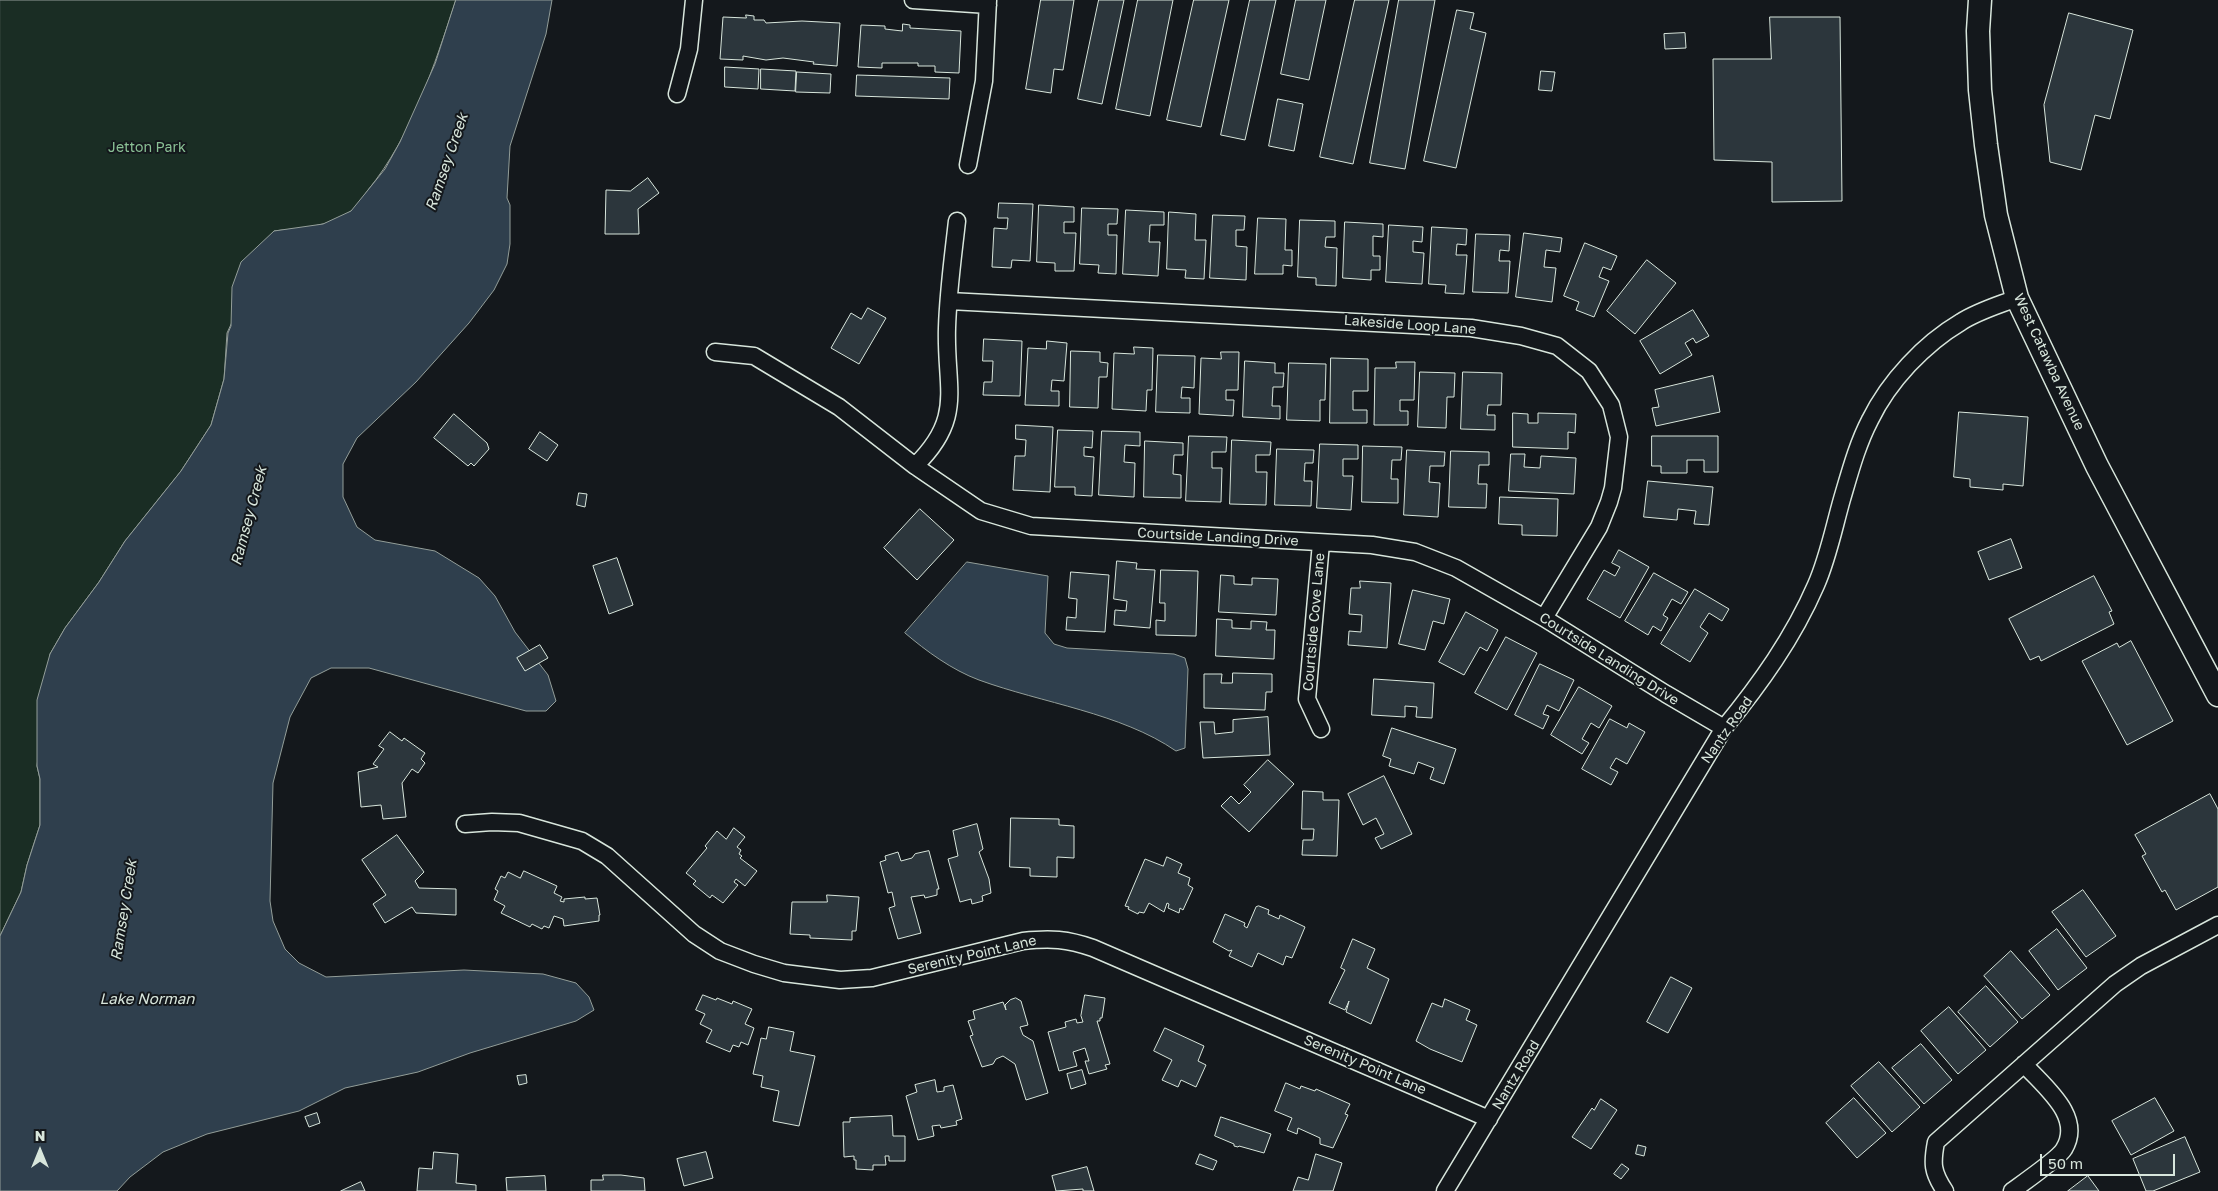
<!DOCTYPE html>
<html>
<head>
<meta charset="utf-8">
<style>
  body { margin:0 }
  #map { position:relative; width:2218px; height:1191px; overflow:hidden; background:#14181c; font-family:"Golos Text",sans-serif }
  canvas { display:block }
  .north { position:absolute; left:15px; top:1126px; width:50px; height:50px; -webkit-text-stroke:4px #14181c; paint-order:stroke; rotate:0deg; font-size:14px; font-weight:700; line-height:20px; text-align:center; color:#d8e6dc }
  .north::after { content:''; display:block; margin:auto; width:18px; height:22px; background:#d8e6dc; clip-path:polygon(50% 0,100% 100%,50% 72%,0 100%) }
  .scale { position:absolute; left:2040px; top:1154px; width:135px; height:22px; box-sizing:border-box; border:2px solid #d8e6dc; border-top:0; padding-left:6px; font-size:15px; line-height:18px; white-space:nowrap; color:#d8e6dc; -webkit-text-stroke:4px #14181c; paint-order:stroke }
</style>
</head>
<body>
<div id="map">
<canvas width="2218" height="1191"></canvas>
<div class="north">N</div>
<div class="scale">50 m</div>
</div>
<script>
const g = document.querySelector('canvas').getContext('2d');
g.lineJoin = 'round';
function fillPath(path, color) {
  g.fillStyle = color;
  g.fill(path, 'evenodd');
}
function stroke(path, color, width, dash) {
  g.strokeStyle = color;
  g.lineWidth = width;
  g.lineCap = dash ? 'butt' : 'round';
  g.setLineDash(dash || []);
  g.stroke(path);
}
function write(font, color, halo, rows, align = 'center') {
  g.font = font + ' "Golos Text",sans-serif';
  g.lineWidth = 4;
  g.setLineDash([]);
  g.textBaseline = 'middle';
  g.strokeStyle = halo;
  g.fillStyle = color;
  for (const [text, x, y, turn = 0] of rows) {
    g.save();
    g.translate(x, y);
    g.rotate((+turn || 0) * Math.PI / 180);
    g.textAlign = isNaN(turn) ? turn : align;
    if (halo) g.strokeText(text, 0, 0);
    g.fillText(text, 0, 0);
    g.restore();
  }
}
const green = new Path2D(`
  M0,0H456C434,66 412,136 368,190C363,197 358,206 351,211C332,227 298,228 274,231L227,333L224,379L211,425L181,471L125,541L99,582L65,628L50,654L37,766L40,779V825L27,865L21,892L0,936Z`);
fillPath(green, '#1a2d24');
stroke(green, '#939e99', 1);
const water = new Path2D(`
  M456,0H552L546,34L510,146L507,198L510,205V244L507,264L494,290L469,323L416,382L357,438L343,464V497L357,527L375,540L435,551L479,578L495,596L515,632L548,675L556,701L546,711H526L369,668H331L311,678L290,717L273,783L270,901L273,921L285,949L299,963L326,977L464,970L543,974L576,983L589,997L594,1010L576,1021L470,1053L418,1072L345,1088L299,1111L207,1134L163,1152L130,1177L117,1191H0V936L21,892L27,865L40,825V779L37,766V700L50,654L65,628L99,582L125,541L181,471L211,425L224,379L228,333L231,326L232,287L241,262L274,231L323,224L351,211L385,169L400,142L435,64Z
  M967,562L1048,576L1045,633L1054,644L1067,648L1174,654L1185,658L1188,669L1185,748L1176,751C1121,713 1042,703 979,680C952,670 926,651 905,633Z`);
fillPath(water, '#2f3f4d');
stroke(water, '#939e99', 1);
const building = new Path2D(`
  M1041,0H1074L1063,70L1054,69L1051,93L1026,89Z
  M1099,0H1124L1102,104L1078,99Z
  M1138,0H1173L1150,116L1116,109Z
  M1194,0H1229L1201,127L1167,120Z
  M1250,0H1276L1245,140L1221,135Z
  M1296,0H1326L1309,80L1281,74Z
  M1355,0H1389L1353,164L1320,157Z
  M1399,0H1435L1405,169L1370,163Z
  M1457,10L1474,13L1470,29L1486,33L1456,168L1424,161Z
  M2069,13L2133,30L2110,119L2095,115L2081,170L2050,162L2044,105Z
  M746,15L754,16V20H764L766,23L802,21L840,23L837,66L813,64L814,62L783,58L766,60L743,56V60L720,59L723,17L746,18Z
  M1770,17H1840L1842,201L1772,202V162L1714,160L1713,59H1771Z
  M903,24L910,25V28L961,31L959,73L935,72V66H918V63H882V68L858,67L861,25L885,26V29L902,31Z
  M1685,33L1686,48L1665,49L1664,34Z
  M725,67L759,69L758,89L725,87Z
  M761,69L796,71L795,91L761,89Z
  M1541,71L1555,72L1552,91L1539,90Z
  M797,72L831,74L830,93L796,92Z
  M857,75L950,78L949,99L856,96Z
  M1278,99L1303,104L1294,151L1269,146Z
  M648,178L659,193L638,209L639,234H605L606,190L630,191Z
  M999,203L1033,204L1030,261L1012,260L1011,268L992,267L994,228L1007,229L1008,218H998Z
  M1039,205L1074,207V222H1064V233H1076L1074,271H1055V263L1037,262Z
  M1082,208L1118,209L1117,224H1108V235H1117L1116,274L1098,273L1099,265L1080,264Z
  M1126,210L1164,212V225H1150L1149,242H1160L1158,276L1123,274Z
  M1169,212L1196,214L1195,240H1206L1204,279L1185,278L1186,270L1167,269Z
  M1213,215L1245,216L1244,230H1236V246L1247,247L1246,280L1210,278Z
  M1258,218L1286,219L1285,250H1292V266L1283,265V274H1255Z
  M1300,220L1335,221V237H1326L1325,247L1337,248L1336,286L1316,285V278L1298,277Z
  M1345,222L1383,224V237L1373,236V256H1380V270H1371V280L1343,278Z
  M1389,225L1423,227L1422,242L1413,241V252L1424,253L1422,284L1386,282Z
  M1432,227L1467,229L1466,245L1457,244L1456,255H1467L1464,294L1445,293L1446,285L1429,284Z
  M1524,233L1562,238L1560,252L1546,250L1544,267L1556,268L1552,302L1516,297Z
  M1476,234L1510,235L1509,251L1500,250L1499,261H1510L1508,293L1473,292Z
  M1585,243L1617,256L1611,270L1603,267L1599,277L1609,281L1594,317L1576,310L1579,302L1564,296Z
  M1647,260L1676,283L1635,334L1607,311Z
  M868,308L886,318L859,364L831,348L851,313L861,319Z
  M1693,310L1709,336L1696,343L1693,338L1685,343L1692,355L1660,374L1640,341Z
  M984,339L1022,341L1020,396L983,395L984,382H992L993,361H983Z
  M1047,341L1067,343L1064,381L1052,380L1051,391H1059V406L1025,405L1028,348L1046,349Z
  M1134,347L1153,348L1152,390H1147L1146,411L1112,409L1114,353L1134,354Z
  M1071,351L1100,352V362L1108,363L1107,377H1099L1098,408L1070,407Z
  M1221,352H1239L1238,390H1226V400H1234L1233,416L1199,414L1201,358L1221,359Z
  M1158,355L1195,356L1194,388L1182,387L1181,398H1190V413L1156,412Z
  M1331,358L1368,359V391H1353V410H1367V423H1330Z
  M1245,361L1275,363V373H1284L1283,387H1273L1272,406H1280V419L1243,417Z
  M1396,362H1415L1414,400H1400V411H1408V425H1374L1375,368H1396Z
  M1289,363L1326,364L1325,400H1320V421L1287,420Z
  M1420,372L1455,373L1454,397H1447L1446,428L1418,427Z
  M1463,372L1502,373L1501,405H1488L1487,415H1495V430L1461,429Z
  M1713,376L1720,412L1656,426L1652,408L1659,407L1655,390Z
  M1959,412L2028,417L2023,486L2003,484V490L1970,487V479L1954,477Z
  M1513,413L1528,414V423H1538V413L1576,414L1575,433L1568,432V449L1513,447Z
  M454,414L487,443L489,449L474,466L471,463L468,466L434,438Z
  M1016,425L1053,427L1050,492L1013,490L1015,456H1025L1026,440L1016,439Z
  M1058,430L1093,431L1092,448L1084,447V456L1094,457L1092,496L1075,495V487H1055Z
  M1102,431L1140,432V446L1125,445L1124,462L1135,463L1134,497L1099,495Z
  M540,432L558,445L547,461L529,449Z
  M1189,436L1227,437L1226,452H1212V468H1222L1221,502L1186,501Z
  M1652,436H1718V472H1704V460H1687V473H1661V466H1652Z
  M1232,440L1271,442L1270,455H1256V472H1267L1266,505L1230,504Z
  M1145,441L1183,443V455H1174L1173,474L1181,475V498L1144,497Z
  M1320,444L1358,445V459H1343V476H1353L1351,510L1317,508Z
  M1363,446L1402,447L1401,460H1392L1391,479H1398V503L1362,502Z
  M1277,449L1314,450L1313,463H1305L1304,481H1312L1311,506L1275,505Z
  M1407,450L1445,452L1444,466H1430L1429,482L1440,483L1438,517L1404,515Z
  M1451,451L1489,452V465H1479L1478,484H1487L1486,508L1449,507Z
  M1511,454H1525L1524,467L1540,468L1541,456L1576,458L1574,494L1509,491Z
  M1648,481L1713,487L1709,525L1694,524L1696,511L1678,509L1677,520L1644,517Z
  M579,493L587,494L585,507L577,505Z
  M1500,497L1558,499L1557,536L1522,535V525L1499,524Z
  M920,509L954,540L917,580L884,548Z
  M2011,539L2022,568L1989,580L1978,552Z
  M1619,550L1649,567L1620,618L1587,599L1604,570L1615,576L1620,567L1612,563Z
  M617,558L633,605L609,614L593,566Z
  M1117,561L1137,563L1136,569L1155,570L1150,628L1114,625L1115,610L1126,611L1127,601L1114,599Z
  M1161,570L1198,571L1196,636L1156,635V620L1165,621V603H1160Z
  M1071,572L1109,575L1105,632L1066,630L1067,617L1076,618L1077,599L1069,598Z
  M1654,573L1688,592L1681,604L1672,599L1663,615L1668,618L1661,631L1653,626L1648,635L1625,621Z
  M1221,575L1234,576V584L1252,585V578L1278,579L1276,615L1219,612Z
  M2094,576L2112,611L2109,612L2114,624L2041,661L2039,656L2030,660L2009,619Z
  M1360,581L1391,583L1387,648L1348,645L1349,631L1361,632L1362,615L1349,614L1351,588H1360Z
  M1695,589L1729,609L1722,621L1709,613L1700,627L1708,633L1690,662L1661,644Z
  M1413,590L1450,599L1444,624L1433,621L1425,650L1399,644Z
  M1466,612L1498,630L1487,651L1480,647L1464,675L1439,662Z
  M1217,619L1232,620V628L1251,629V621L1267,622L1266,630H1275L1274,659L1216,656Z
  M1506,637L1537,653L1507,710L1475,693Z
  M2131,641L2173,721L2127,745L2082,661L2117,643L2119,647Z
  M540,645L548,658L525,671L517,658Z
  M1540,664L1574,680L1559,711L1547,705L1543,714L1549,716L1543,729L1515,715Z
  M1233,673L1272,674V692H1266L1265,710L1204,708V674H1222L1221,683H1232Z
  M1374,679L1434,683L1432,718L1416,717L1417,707L1405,706V717L1372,715Z
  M1579,687L1612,706L1599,728L1591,723L1582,739L1589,743L1582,754L1551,735Z
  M1268,717L1270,755L1203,758L1200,722H1214L1215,734L1233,732V720Z
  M1610,719L1627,728L1629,723L1645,732L1627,764L1616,758L1610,768L1618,772L1611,785L1582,769Z
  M1392,728L1456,749L1444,784L1430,779L1434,768L1418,762L1414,774L1389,766L1391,759L1383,756Z
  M390,732L402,741L404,738L425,753L421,759L425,763L418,773L412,769L402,783L406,817L383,819L381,805L361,807L358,772L378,767L373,764L384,749L379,746Z
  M1268,760L1294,784L1249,832L1221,806L1231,796L1239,804L1251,792L1244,785Z
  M1384,776L1412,834L1381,849L1375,838L1384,834L1376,818L1363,825L1348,794Z
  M1303,791L1323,792V800H1339L1337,856L1302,855L1303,840H1313L1314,829H1302Z
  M2210,794L2218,809V887L2176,910L2165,890L2162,892L2142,856L2146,854L2135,835Z
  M1011,818L1059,819V825L1074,826V858L1057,857V877L1030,876V868L1010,867Z
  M977,824L983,849L979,852L989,879L991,893L982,896L983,901L972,904L971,899L960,902L948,859L958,856L953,831Z
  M734,828L745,837L737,847L741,850L739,854L742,856L740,858L757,871L745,886L736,879L734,882L738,885L723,903L712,895L710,898L693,884L696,881L686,873L707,848L705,846L717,831L726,839Z
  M397,835L424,872L415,881L419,888L456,889V915L416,913L412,907L385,923L373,904L386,895L362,860Z
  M929,851L939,889H937V895L925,898L924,895L911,897L921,933L898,939L889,908L895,906L892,892L888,893L880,862L886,860L885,856L898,852L901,861L912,858L915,854Z
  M1167,857L1182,864L1178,873L1190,878L1188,885L1193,888L1183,910L1180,908L1179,913L1168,908L1169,904L1167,903L1164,912L1149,903L1144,913L1139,912L1138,914L1128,909L1129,907L1125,906L1145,859L1163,866Z
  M524,871L557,886L554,893L562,897L560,901L564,902V899L585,897V899L597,898L600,915H599V921L564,926L563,919L554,916L549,928L544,926L542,929L532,924L530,927L501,913L505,906L494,900L498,891L495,889L501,876L505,878L508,872L520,878Z
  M2083,890L2116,936L2086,957L2052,912Z
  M827,895L859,897L856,931H852V940L810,938V935L790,934L792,902H827Z
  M1259,906L1269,910L1268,914L1279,919L1280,915L1305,927L1292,958L1286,956L1283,965L1258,953L1252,967L1229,956L1232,950L1229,951L1213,942L1225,914L1245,923L1244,926L1247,928L1256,907Z
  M2057,929L2087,968L2058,990L2029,951Z
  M1353,939L1375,949L1367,968L1389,979L1371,1024L1346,1012L1349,1001L1345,1010L1329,1003L1345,970L1341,968Z
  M2011,951L2050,995L2022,1019L1984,976Z
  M1671,977L1692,988L1668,1033L1647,1022Z
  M1986,986L2018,1022L1990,1047L1958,1012Z
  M703,995L716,1000L717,998L732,1004L733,1001L752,1009L745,1024L754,1028L748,1045L741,1042L739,1047L733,1045L730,1052L706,1042L712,1030L700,1024L705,1014L696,1010Z
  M1085,995L1105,998L1102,1018H1100V1021H1097L1110,1064L1105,1065L1107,1069L1089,1074L1085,1061H1089L1085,1048L1073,1052L1077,1066L1059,1071L1048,1032L1066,1027L1065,1022L1076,1019L1077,1023L1083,1022L1081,1016Z
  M1016,998L1021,1001L1028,1025L1020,1027L1023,1035L1033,1041L1048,1093L1026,1100L1015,1064L1003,1056L996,1059L993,1064L982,1067L970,1036L973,1035L968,1021L975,1019L973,1011L1003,1002L1006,1010L1005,1005L1010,1000Z
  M1445,999L1470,1010L1466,1020L1477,1025L1462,1062L1430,1049L1416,1041L1432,1003L1442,1007Z
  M1949,1007L1986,1050L1958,1074L1921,1031Z
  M769,1027L794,1032L790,1051L815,1056L799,1126L773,1121L779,1091L761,1087L763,1076L753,1074L761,1038L766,1039Z
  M1165,1028L1204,1046L1198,1061L1206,1065L1196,1087L1181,1080L1178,1087L1162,1080L1172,1060L1154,1051Z
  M1921,1044L1952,1080L1924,1104L1892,1068Z
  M1879,1062L1920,1107L1892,1132L1851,1086Z
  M1082,1070L1086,1084L1071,1089L1067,1074Z
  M526,1075L527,1083L519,1085L517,1076Z
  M935,1080L937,1092L944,1091V1087L953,1085L962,1119L956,1121L957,1125L941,1128L940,1125L932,1126L934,1136L918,1140L906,1096L917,1092L915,1085Z
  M1286,1083L1300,1089L1301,1086L1315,1091L1316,1089L1350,1104L1345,1114L1348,1115L1333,1148L1320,1144V1138L1298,1128L1297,1134L1287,1130L1292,1118L1275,1111Z
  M1854,1098L1886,1133L1857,1158L1826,1123Z
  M2155,1098L2174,1131L2131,1155L2112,1121Z
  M1601,1099L1617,1110L1591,1149L1572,1137L1592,1108L1594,1110Z
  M317,1113L320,1123L309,1127L305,1117Z
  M892,1116L893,1136H905V1161H889V1156H885L886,1165H873V1170L856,1169V1160H854V1156L844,1157L843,1122H850V1118Z
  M1221,1117L1271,1134L1264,1153L1239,1146L1238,1147L1234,1146V1144L1215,1136Z
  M2185,1137L2200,1172L2153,1191H2146L2133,1159Z
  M1638,1145L1646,1147L1644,1156L1636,1154Z
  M434,1152L458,1154L456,1183L476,1185V1191H417L419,1168L432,1169Z
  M706,1152L713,1178L684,1186L677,1159Z
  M1200,1154L1217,1161L1213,1170L1196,1164Z
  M1316,1154L1342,1163L1333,1191H1293L1298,1177L1308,1180Z
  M1622,1164L1629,1169L1621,1179L1614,1174Z
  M1087,1167L1094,1191H1083V1189L1056,1191L1052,1176Z
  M603,1175H621L644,1178L645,1191H591V1180H603Z
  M545,1176L546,1191H507L506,1178Z
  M2088,1176L2099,1191H2068Z
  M361,1182L365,1191H341Z`);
fillPath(building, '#2c363c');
stroke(building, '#d8e6dc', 1);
const minor = new Path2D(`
  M913,0L988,5
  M677,94L689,49L694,0
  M968,165L984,81L988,0
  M949,301L1471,328L1521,336L1557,346L1589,371L1611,405L1619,437L1613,488L1609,502L1599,527L1544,618
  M715,352L754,356L839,407L915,466L981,511L1031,526L1372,545L1415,552L1456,568L1544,618L1666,694L1724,728
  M915,466C965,417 945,389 947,328C948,292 953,257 957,221
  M1321,543L1307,699L1321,729
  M465,824L492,822L519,823L582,841L607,856L694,934L720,951L754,964L784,973L840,980L872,978L1023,941C1051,938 1067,939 1093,948L1489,1119
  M1445,1191L1724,728C1760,684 1793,638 1816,585C1828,558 1834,527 1842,499C1850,472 1857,445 1870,420C1889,381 1924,344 1961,322C1978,311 1999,305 2017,298
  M1945,1191C1932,1172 1932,1163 1936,1142L2115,984L2141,966L2218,925
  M2012,1191C2023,1183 2059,1158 2064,1149C2084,1116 2043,1086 2024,1064`);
const secondary = new Path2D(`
  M1980,0L1978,31L1980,90L1986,145L1996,215L2017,298L2097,466L2218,695`);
stroke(minor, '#d8e6dc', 19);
stroke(secondary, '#d8e6dc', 25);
stroke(minor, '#14181c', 16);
stroke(secondary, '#14181c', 22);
write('14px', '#8ac095', '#14181c', [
  ["Jetton Park",147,148]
]);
write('14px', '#d8e6dc', '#14181c', [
  ["Lakeside Loop Lane",1410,325,4],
  ["West Catawba Avenue",2049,362,65],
  ["Courtside Landing Drive",1218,537,3],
  ["Courtside Cove Lane",1314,622,-85],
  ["Courtside Landing Drive",1609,659,32],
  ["Nantz Road",1727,730,-55],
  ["Serenity Point Lane",972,955,-13],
  ["Serenity Point Lane",1365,1065,23],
  ["Nantz Road",1516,1075,-59]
]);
write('italic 15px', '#d8e6dc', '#14181c', [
  ["Ramsey Creek",447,162,-71],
  ["Ramsey Creek",249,516,-75],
  ["Ramsey Creek",124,910,-81],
  ["Lake Norman",147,999]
]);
</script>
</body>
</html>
